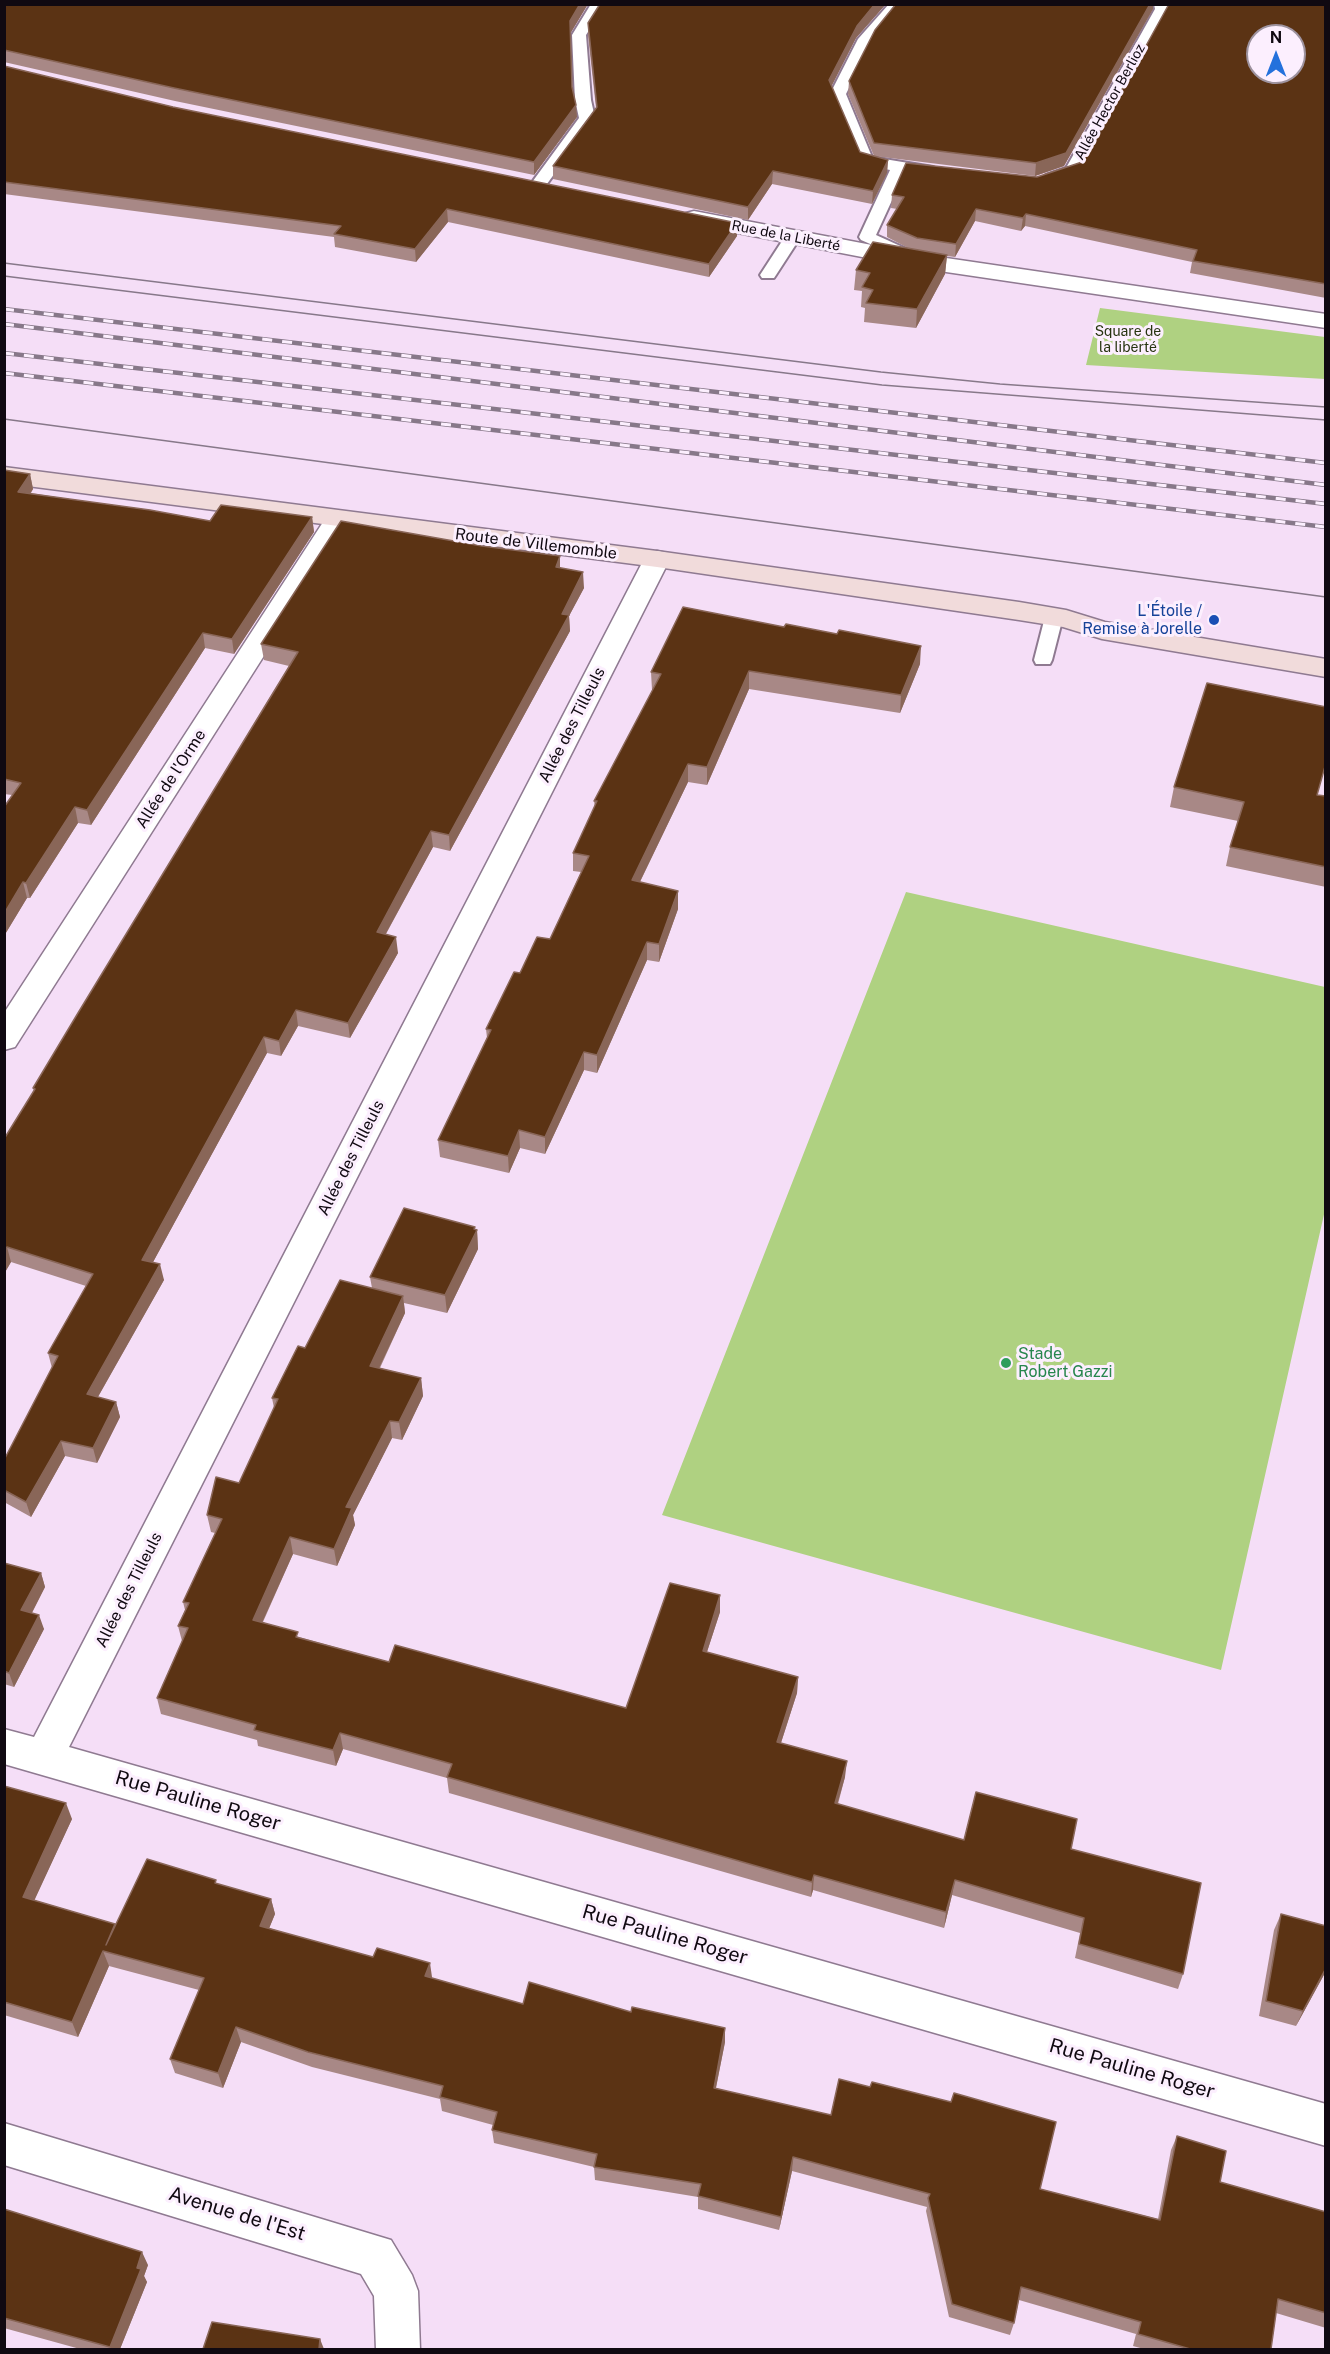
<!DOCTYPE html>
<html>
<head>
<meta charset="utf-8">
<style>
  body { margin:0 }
  #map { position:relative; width:1330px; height:2354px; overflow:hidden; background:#f5def7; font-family:"Public Sans",sans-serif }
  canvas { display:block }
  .frame { position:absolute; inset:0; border:6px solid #100911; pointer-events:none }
  .north { position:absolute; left:1246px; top:24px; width:60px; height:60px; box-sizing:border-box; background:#fceffe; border:2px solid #9e939f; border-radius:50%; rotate:0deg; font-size:16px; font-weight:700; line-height:24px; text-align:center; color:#100911 }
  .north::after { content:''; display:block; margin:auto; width:21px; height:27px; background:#2471dc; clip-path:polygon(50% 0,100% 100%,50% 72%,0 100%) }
</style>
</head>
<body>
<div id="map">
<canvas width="1330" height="2354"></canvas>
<div class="frame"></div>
<div class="north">N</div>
</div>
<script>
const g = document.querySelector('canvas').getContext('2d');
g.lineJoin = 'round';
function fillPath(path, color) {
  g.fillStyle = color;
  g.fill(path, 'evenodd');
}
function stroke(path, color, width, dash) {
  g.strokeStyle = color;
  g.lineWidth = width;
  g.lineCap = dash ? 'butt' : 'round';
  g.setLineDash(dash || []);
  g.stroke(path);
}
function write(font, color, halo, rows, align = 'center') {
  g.font = font + ' "Public Sans",sans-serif';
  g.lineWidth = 6;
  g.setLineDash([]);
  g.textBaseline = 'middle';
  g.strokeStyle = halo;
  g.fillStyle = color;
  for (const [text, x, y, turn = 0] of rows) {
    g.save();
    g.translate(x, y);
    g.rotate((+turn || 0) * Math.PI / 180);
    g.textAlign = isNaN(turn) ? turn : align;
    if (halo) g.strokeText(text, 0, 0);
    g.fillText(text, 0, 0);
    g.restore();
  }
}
fillPath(new Path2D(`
  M1100,308L1325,337V379L1086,365Z
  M906,892L1325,987V1210L1221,1670L662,1515Z`), '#afd181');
const lane = new Path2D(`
  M591,4H606L586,35L591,100L595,118L544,188H532L530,185L579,118L575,100L572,35Z
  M889,4H904L872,41L846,94L872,157L933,167L941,172L933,177L905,172L876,235L918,254L920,257L912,262L861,240L859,237L890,170L861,164L830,94L858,39Z
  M1154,4H1168L1169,9L1080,171C1073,178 1056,184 1046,181L1044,178L1046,175L1066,168L1155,9Z
  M792,233L800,238L776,275L774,278H762L760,275L786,235Z
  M1054,611L1061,613L1063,617L1052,660L1050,664H1036L1034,660L1045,617L1047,613Z`);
const street = new Path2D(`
  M694,211L919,254L1326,314V328L919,268L686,223L682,218L686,213Z
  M338,511L347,513L351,519L15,1047L4,1050V1013L325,519L329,513Z
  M657,551L666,553L670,559L69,1747L1326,2104V2146L4,1764V1729L34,1737L644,559L648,553Z
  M4,2123L391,2240L412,2275L418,2291L420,2350H376L374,2296L361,2274L4,2165Z`);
const secondary = new Path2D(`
  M4,467L657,551L1019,602L1066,610L1105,622L1326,659V677L1102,639L1063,627L1019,620L657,567L4,483Z`);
stroke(lane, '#8f7a91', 4);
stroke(street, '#8f7a91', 3);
stroke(secondary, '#8f7a91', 3);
fillPath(lane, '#fff');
fillPath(street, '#fff');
fillPath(secondary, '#f1dbdb');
stroke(new Path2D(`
  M4,263L881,372L1000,384L1326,407
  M4,276L882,385L1326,420
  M4,419L1326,597`), '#877889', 1.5);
const rail = new Path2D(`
  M4,309L1326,463
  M4,324L1326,485
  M4,353L1326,504
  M4,373L1326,527`);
stroke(rail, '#877889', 4.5);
stroke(rail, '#fceffe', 3, [10]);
fillPath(new Path2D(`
  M4,4H588L570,34L572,87L577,117L534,175L175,101L4,62Z
  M600,4H886L856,38L831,87L860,152L874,156L848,94L849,81L896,4H1153V9L1064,166L1035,176L874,156L888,160L887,173L872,204L772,184L748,220L553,179V166L596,108L588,36V23Z
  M1326,4V298L1190,273L1192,262L1025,226L1021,231L975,221L955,257L947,256L945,274L916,328L864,322L865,308L861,307L862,291L854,290L856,270L910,249L887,237V225L897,209L891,208L892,195L1037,177L1082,162Z
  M4,66L173,107L737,236L709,277L448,222L416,262L335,247L334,237L4,194Z
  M4,470L30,474L33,489L31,493L210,521L312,517L314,532L234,654L205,648L91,825L78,823L30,898H27L4,936L12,795L4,794Z
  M560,568L584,588L569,616L570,631L450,851L433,847L386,934L398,953L350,1038L298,1026L281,1056L267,1053L153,1262L164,1280L98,1397L116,1402L120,1417L97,1463L65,1456L31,1517L4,1502V1460L52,1368L48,1353L86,1286L11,1262L4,1274V1139L34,1091L33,1088L289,666L264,660L261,644Z
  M920,664L900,713L749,689L707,785L688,782L640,882L678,909L659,962L647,960L597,1073L584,1070L545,1154L520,1148L509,1173L440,1157L438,1140L487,1038L486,1029L520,973L550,939L581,872L573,871V853L595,808L594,801L653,690H652L651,672Z
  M1174,787L1317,795L1326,796V887L1226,866L1230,847L1238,821L1170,807Z
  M475,1227V1229L477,1230L478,1249L447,1313L404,1303L405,1313L380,1368L421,1378L423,1396L402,1440L392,1438L353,1515L355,1525L337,1566L293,1554L263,1622L299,1637L389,1662L626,1708L720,1595V1612L707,1652L798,1677L797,1693L781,1743L845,1777L838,1804L964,1840L1071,1849L1183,1974L1178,1989L1075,1958L1080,1933L952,1895L944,1928L813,1890L811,1897L449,1793L447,1778L343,1749L336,1766L258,1746L257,1740L161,1714L157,1698L182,1641L178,1626L185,1610L183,1602L215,1533L211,1532L207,1515L239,1483L274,1408L272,1398L305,1348L372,1288L370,1277Z
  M4,1563L41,1573L45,1587L32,1613L44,1629L14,1687L4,1684Z
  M4,1786L72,1819L34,1900L115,1924L218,1884L271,1899L275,1914L269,1928L432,1978L523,2004L725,2042L716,2088L1040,2189L1158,2219L1171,2150L1177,2136L1220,2182L1326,2212V2328L1276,2313L1271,2349H1144L1133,2346L1136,2334L1019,2300L1014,2323L1010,2335L949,2317L926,2211L927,2207L792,2171L779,2230L698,2209V2197L595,2180L594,2167L494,2143L492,2130L493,2125L442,2111L440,2099L312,2067L241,2042L223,2088L175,2073L170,2059L199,1990L109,1966L78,2037L4,2015Z
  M1281,1914L1326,1926V1971L1296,2026L1259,2016L1274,1930Z
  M4,2209L148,2265L144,2276L147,2282L120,2349H80L4,2328Z`), '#a88886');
fillPath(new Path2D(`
  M580,4H588L570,34V21Z
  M875,4H886L856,38L828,93L829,80L857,26Z
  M1150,4H1153V9L1064,166L1035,176L1036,163Z
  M576,105L577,117L534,175V162Z
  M888,160L887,173L872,204L873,191Z
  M773,171L772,184L748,220V207Z
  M447,209L448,222L416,262L415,249Z
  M976,209L975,221L955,257L956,244Z
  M1026,214L1025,226L1021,231L1023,218Z
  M737,223V236L709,277V264Z
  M947,255L945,274L916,328L917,309Z
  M30,474L33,489L21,507L18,492Z
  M312,517L314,532L234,654L232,639Z
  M560,556V572L556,567Z
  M583,572L584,588L569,616L570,631L450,851L449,835Z
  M203,633L205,648L91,825L87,810Z
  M921,646L920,664L900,713L901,695Z
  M749,671V689L707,785V767Z
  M688,764V782L632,898V880Z
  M75,807L78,823L30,898L26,883Z
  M431,831L433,847L378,948L377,932Z
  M23,882L27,898L4,936V914Z
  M678,891V909L659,962V944Z
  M396,937L398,953L350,1038L348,1023Z
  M647,942V960L597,1073V1055Z
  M296,1010L298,1026L281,1056L279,1041Z
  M264,1037L267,1053L146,1275L142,1260Z
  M584,1052V1070L545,1154V1137Z
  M519,1130L520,1148L509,1173L508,1156Z
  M475,1227V1232L477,1230L478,1249L447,1313L445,1295Z
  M7,1247L11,1262L4,1274V1251Z
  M160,1264L164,1280L91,1409L87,1394Z
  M403,1296L405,1313L372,1383L370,1366Z
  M421,1378L423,1396L402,1440L399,1422Z
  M116,1402L120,1417L97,1463L93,1448Z
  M390,1421L392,1438L353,1515L355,1525L337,1566L334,1549L346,1507Z
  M61,1441L65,1456L31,1517L26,1502Z
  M290,1537L293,1554L256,1636L253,1620Z
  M41,1573L45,1587L26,1624L21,1610Z
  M720,1595V1612L702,1667L703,1651Z
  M39,1615L44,1629L14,1687L9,1673Z
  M798,1677L797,1693L776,1758L777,1742Z
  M340,1733L343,1749L336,1766L333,1750Z
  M847,1761L845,1777L833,1819L835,1803Z
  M66,1803L72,1819L29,1912L23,1897Z
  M814,1875L813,1890L811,1897L812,1882Z
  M955,1880L952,1895L944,1928L946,1912Z
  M271,1899L275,1914L264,1941L260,1926Z
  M103,1951L109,1966L78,2037L72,2022Z
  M430,1963L432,1977L428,1991L425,1976Z
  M1326,1968V1971L1296,2026L1303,2011Z
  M236,2027L241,2042L223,2088L218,2073Z
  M725,2028V2042L713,2102L714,2088Z
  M793,2157L792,2171L779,2230L781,2217Z
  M142,2252L148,2265L144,2276L147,2282L120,2349H111L110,2347Z
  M320,2339L324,2349H319Z`), '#896658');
const building = new Path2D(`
  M4,4H580L570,21L572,87L576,105L534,162L174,88L4,50Z
  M600,4H875L857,26L829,80L860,152L888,160L873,191L773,171L748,207L553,166L597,107L588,23Z
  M896,4H1150L1066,153L1036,163L874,143L849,81L875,30Z
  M1169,4H1326V284L1193,261L1197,250L1026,214L1023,218L976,209L956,244L917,238L887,225L904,197L892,195L906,163L1037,177L1082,162ZM1258,36H1294V72H1258Z
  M4,66L173,107L737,223L709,264L447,209L415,249L334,234L341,226L4,182Z
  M873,242L947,255L917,309L866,303L873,290L862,287L870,273L856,270Z
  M4,470L30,474L18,492L150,510L210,521L221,505L312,517L232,639L203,633L87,810L75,807L26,883L23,882L4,914V807L21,783L4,779Z
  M341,521L482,546L560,556L556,567L583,572L562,614L569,615L449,835L431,831L377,932L396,937L348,1023L296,1010L279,1041L264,1037L142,1260L160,1264L87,1394L116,1402L93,1448L61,1441L26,1502L4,1490V1460L58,1356L48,1353L93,1274L7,1247L4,1251V1139L35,1089L33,1088L78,1013L298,652L261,644Z
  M683,607L784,627L786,624L837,634L839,630L921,646L901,695L749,671L707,767L688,764L632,880L678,891L659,944L647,942L597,1055L584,1052L545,1137L519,1130L508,1156L438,1140L491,1030L486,1029L514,972L520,973L537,937L550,939L589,856L573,853L597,801H594L661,674L651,672Z
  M1207,683L1326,707V763L1317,795L1326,796V867L1230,847L1244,802L1174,787Z
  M404,1208L475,1227L474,1229L477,1230L445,1295L370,1277Z
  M340,1280L403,1296L370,1366L421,1378L399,1422L390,1421L346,1507L352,1508L334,1549L290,1537L253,1620L298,1632L296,1637L389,1662L395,1645L626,1708L670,1583L720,1595L703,1651L798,1677L777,1742L847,1761L835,1803L964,1840L976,1792L1077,1819L1071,1849L1201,1883L1183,1974L1079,1944L1084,1918L955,1880L946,1912L814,1875L812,1882L447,1777L452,1764L340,1733L333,1750L254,1730L256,1725L157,1698L188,1628L178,1626L189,1603L183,1602L222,1519L207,1515L216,1477L239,1483L278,1399L272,1398L298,1346L305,1348Z
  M4,1563L41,1573L21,1610L39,1615L9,1673L4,1671Z
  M4,1786L66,1803L23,1897L115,1924L106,1945L147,1859L216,1880L215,1883L271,1899L260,1926L373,1957L377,1948L430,1963L425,1976L523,2004L529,1982L631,2012L632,2007L725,2028L714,2088L831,2115L839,2079L870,2087L872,2082L951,2102L954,2093L1056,2122L1040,2189L1160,2220L1177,2136L1226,2151L1220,2182L1326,2212V2313L1278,2299L1271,2349H1190L1138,2334L1141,2322L1021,2287L1014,2323L952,2304L928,2198L930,2194L793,2157L781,2217L698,2196L701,2184L594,2167L597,2154L492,2130L497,2112L440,2097L443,2086L308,2052L236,2027L218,2073L170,2059L204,1978L103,1951L72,2022L4,2002Z
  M1281,1914L1326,1926V1968L1303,2011L1266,2001Z
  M4,2209L142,2252L137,2268L141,2269L110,2347L4,2318Z
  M212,2322L320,2339L319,2349H203Z`);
fillPath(building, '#5b3314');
stroke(building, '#896658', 1.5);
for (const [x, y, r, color] of [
  [1214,620,6,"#1a4fb4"],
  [1006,1363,6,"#2e9e5b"]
]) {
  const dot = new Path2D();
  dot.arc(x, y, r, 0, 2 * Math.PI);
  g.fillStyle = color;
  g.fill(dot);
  stroke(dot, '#fceffe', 2);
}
write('14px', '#100911', '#fceffe', [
  ["Allée Hector Berlioz",1110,102,-61],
  ["Rue de la Liberté",786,236,11]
]);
write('14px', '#273410', '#fceffe', [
  ["Square de",1128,332],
  ["la liberté",1128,348]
]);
write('16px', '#100911', '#fceffe', [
  ["Route de Villemomble",536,544,7],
  ["Allée des Tilleuls",572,725,-63],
  ["Allée de l'Orme",171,779,-57],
  ["Allée des Tilleuls",351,1158,-63],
  ["Allée des Tilleuls",129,1590,-63]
]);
write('16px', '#164399', '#fceffe', [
  ["L'Étoile /",1202,611],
  ["Remise à Jorelle",1202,629]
], 'right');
write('16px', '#27864d', '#fceffe', [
  ["Stade",1018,1354],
  ["Robert Gazzi",1018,1372]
], 'left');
write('20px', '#100911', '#fceffe', [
  ["Rue Pauline Roger",198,1801,16],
  ["Rue Pauline Roger",665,1935,16],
  ["Rue Pauline Roger",1132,2069,16],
  ["Avenue de l'Est",237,2214,17]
]);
</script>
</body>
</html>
